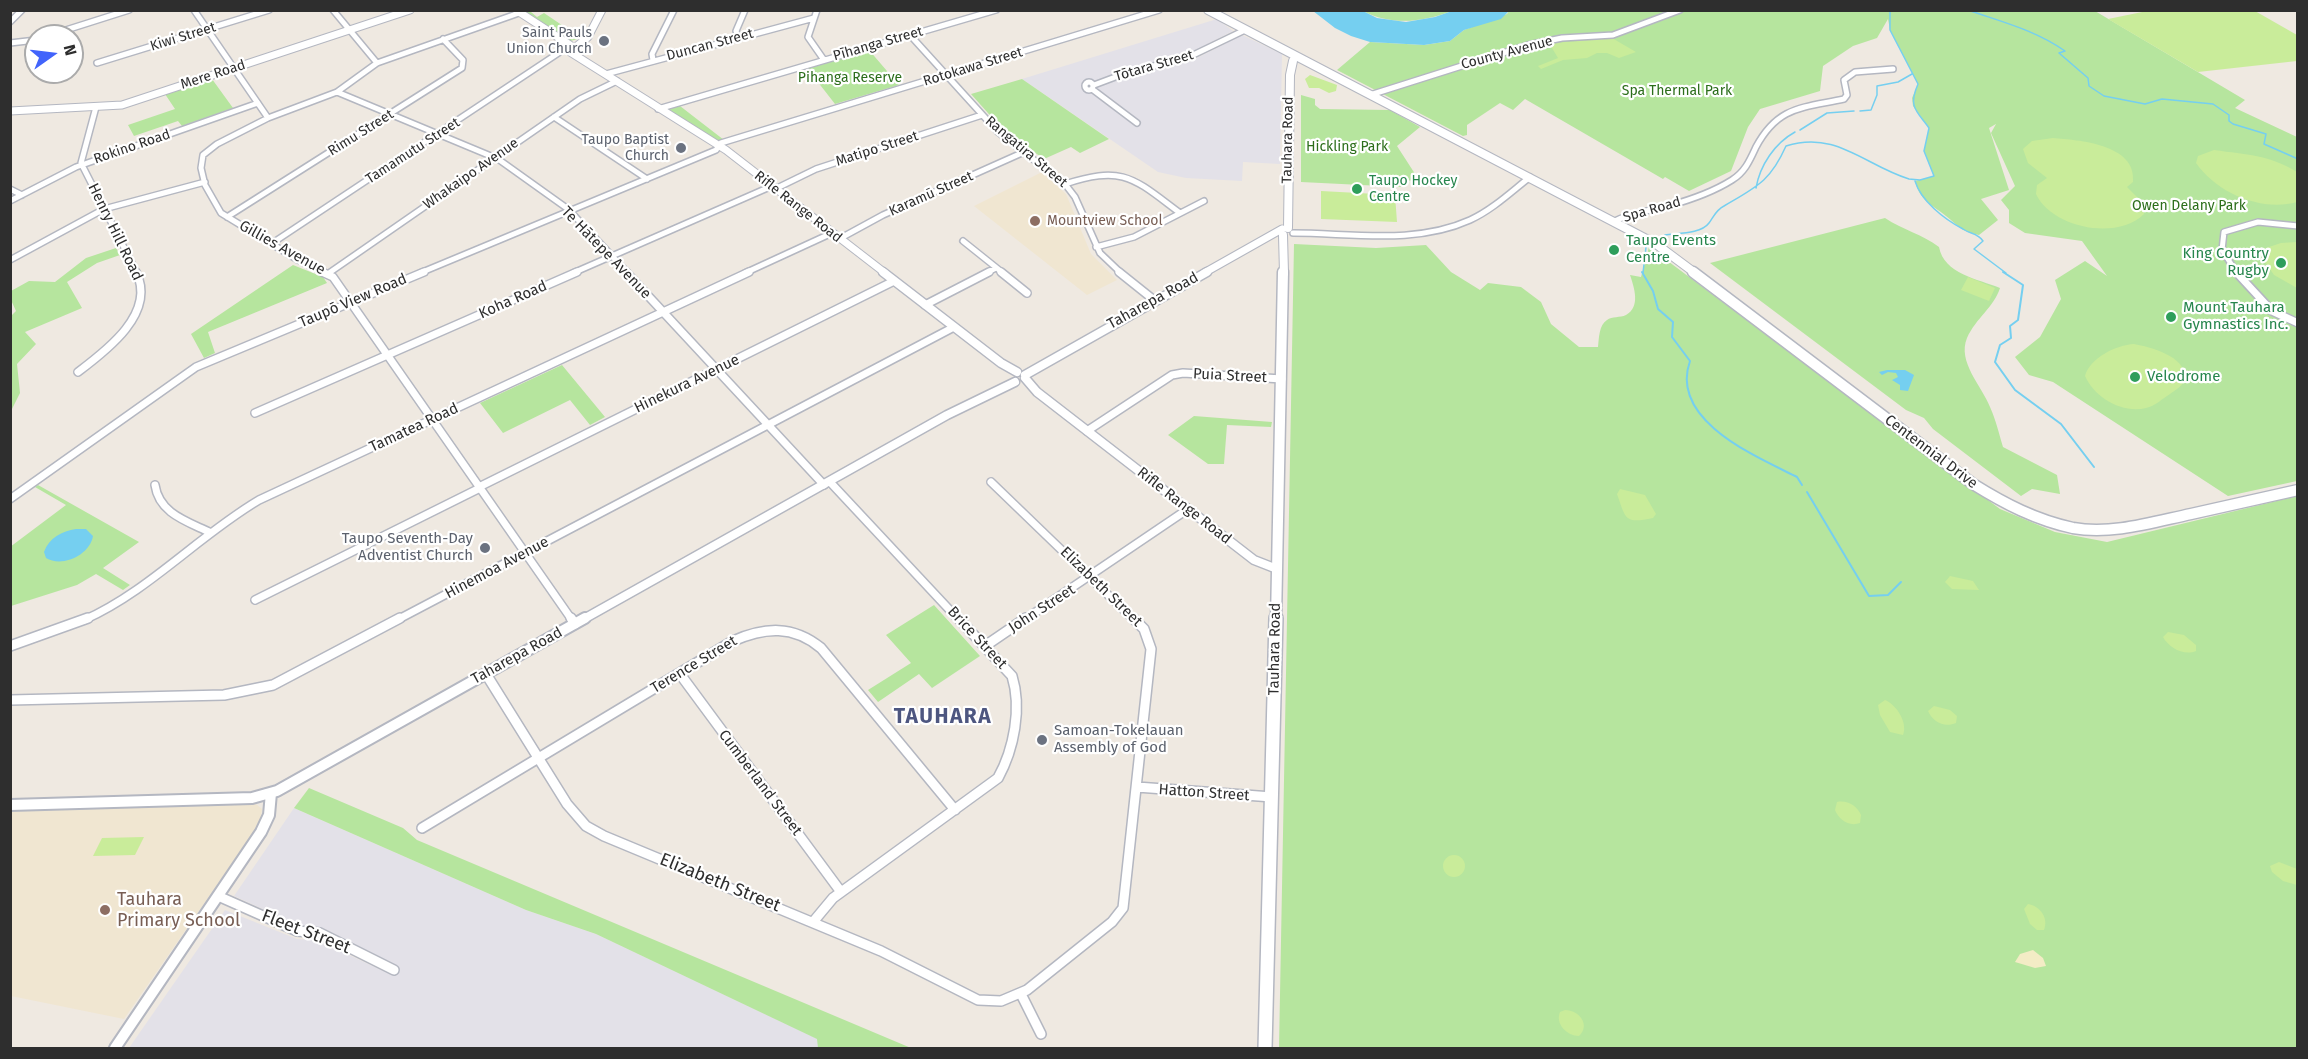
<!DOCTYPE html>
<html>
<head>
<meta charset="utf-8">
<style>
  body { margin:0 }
  #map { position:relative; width:2308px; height:1059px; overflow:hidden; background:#efe9e1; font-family:"Fira Sans",sans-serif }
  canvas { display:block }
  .frame { position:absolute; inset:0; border:12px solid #2e2e2e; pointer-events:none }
  .north { position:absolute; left:24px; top:24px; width:60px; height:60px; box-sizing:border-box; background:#fff; border:2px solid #ababab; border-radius:50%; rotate:76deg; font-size:16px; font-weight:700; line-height:24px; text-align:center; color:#2e2e2e }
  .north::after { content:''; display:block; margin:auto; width:21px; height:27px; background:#4264fb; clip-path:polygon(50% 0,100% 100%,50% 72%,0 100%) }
</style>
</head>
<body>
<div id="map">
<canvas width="2308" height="1059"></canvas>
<div class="frame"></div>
<div class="north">N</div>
</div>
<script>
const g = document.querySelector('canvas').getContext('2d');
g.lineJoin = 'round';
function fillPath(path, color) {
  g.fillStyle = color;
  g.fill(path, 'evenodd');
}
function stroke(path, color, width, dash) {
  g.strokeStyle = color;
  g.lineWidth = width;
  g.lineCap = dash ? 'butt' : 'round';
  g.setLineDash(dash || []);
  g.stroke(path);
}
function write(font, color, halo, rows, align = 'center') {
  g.font = font + ' "Fira Sans",sans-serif';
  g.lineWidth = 4.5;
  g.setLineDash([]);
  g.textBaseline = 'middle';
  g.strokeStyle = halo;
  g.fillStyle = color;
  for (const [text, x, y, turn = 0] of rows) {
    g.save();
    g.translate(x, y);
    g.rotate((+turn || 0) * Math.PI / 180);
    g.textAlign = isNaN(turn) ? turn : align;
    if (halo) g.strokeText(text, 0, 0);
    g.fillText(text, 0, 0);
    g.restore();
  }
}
fillPath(new Path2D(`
  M1217,19L1233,31L1184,56L1121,70L1128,76L1191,61L1242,35L1282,54L1280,164L1243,162L1242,181L1186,178L1158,172L1022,79Z
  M294,808L526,910L596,934L818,1039V1048H129L225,910L297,939L317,940L392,975L398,968L323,928L300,926L234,896Z`), '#e3e1e8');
fillPath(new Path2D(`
  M1042,172L1066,194L1091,254L1117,280L1087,295L974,206Z
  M256,804L262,809L260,823L124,1019L11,996L10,809Z`), '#f0e6d1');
fillPath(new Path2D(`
  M1363,11H1452C1423,22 1392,26 1363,11Z
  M1509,11H2095L2245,100L2235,108L2297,137V481L2228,496L2053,382L2029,375L2015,357L2040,337L2061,299L2055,280L2085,261L2107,276L2082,241L2025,233L2009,223V210L2001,200L2015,186L1991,133L1996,124L1989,128L2009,190L1981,199L1998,220L1979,235C1960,231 1960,227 1946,216C1931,204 1920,201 1915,181L1934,176L1924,151L1929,128L1913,106L1912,98L1918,84L1890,30L1888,19L1877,38L1853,46L1823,66L1820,91L1760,109L1748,127L1731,171L1689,191L1665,177L1663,179L1525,99L1513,110L1500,103L1467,125V135L1463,136L1337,70L1370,42L1424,45L1450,41L1464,30L1507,14Z
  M524,12H531L537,17L544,13L581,38L567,42Z
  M869,50L899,85L835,104L807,68Z
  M212,79L233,108L182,126L178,121L134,136L128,125L175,109L165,94Z
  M1022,79L1109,139L1080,153L1071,147L1044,159L1004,131L971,94Z
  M1301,95L1315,99V105L1320,109L1390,110L1420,127L1397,146L1419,180L1402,181V187L1301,182Z
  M680,104V106L724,140H717L667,111L668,106Z
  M1885,218C1903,230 1922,234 1939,247C1944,274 1978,279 2000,288C1994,307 1976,318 1967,338C1957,362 1982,386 1990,407C1996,420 1999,434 2003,447L2057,475L2060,494L2032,489L2021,496L1933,429L1924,418L1906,410L1710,263Z
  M1294,244L1376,248L1426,245L1451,272L1480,290L1488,283L1521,287L1541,302L1551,324L1579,347H1598C1599,338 1599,325 1607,320C1612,316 1620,318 1626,315C1641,307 1634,287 1630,275L1641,277L1649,247L2000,509L2055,532L2107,542L2297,496V1048H1279Z
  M116,248L120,255L97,263L67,282L82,308L25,332L36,344L17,364L20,393L11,411V316L16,311L11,300V291L29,281L55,282L86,258Z
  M293,265L323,277L327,283L208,332L215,353L204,358L191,334Z
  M562,365L605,417L590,425L570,400L503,433L480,403Z
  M1194,416L1272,422L1271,427L1227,425L1224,464H1208L1168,435Z
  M38,485L139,542L103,568L130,585L123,590L96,574L77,585L11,606L10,547L66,505L35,487Z
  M934,605L980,656L932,688L919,674L878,702L868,690L911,663L886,635Z
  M309,788L403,828L417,840L911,1048H818L817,1039L596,934L526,910L294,808Z`), '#b6e59e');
fillPath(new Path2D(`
  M2033,950L2043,958L2046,966L2035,968L2015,962L2020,954Z`), '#f3ecc5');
fillPath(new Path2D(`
  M2152,10L2255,11L2297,35V61L2198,72L2108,19Z
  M1612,38L1636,52L1619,58L1607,53H1597L1587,58L1563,60L1541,69L1538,66L1558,58L1552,48L1542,44Z
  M1310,75L1337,85L1336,91L1329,93L1319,88H1309L1305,79Z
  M2053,138C2078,140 2137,144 2133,182L2127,187L2142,202L2144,214C2117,241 2052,228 2036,194L2037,185L2047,178L2028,163L2023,149L2032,141Z
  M2214,150C2248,155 2267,154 2297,172V202C2261,212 2217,193 2196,163L2198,156Z
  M1321,191L1395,195L1397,222L1321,219Z
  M2297,242H2298L2297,288L2274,275L2263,259L2266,248L2281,243Z
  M1968,277L1995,288L1989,301L1961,290Z
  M2134,344C2150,347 2186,356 2185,378C2184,386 2175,390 2170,394C2162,399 2155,406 2146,408C2122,414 2094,397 2085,376C2090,358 2116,345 2134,344Z
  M1620,489L1645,495L1656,514L1653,518C1624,524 1626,519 1617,494Z
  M1950,576L1973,581L1979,590L1952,589L1945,582Z
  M2168,632L2184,635L2196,645V651C2184,656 2169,648 2163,637Z
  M1885,700C1897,705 1908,723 1903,735L1890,732L1880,715L1878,705Z
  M1934,706L1950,710L1957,716L1956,723C1944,728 1933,722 1928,711Z
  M1837,802C1848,800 1857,806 1861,815L1860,823C1849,827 1839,820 1835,810Z
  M144,837L135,855L93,856L102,838Z
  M1443 866a11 11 0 1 1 22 0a11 11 0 1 1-22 0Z
  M2279,862L2297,869V885L2283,881L2272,872L2270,866Z
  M2028,904C2040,906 2049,918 2044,930H2037L2030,924L2024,909Z
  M1565,1010C1579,1010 1591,1025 1579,1036C1567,1036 1555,1024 1560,1012Z`), '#c9ec9a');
fillPath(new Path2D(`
  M1313,11H1363L1377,18L1406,22L1435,17L1452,11H1509L1501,19L1464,30L1450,41L1424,45L1370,42L1351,36L1335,28Z
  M1887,370H1905L1914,375L1908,391L1900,390V385L1892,380L1898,377L1896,373L1888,372L1882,375L1879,372Z
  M76,529H86L93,536C90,555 62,568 46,558L44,552C49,538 62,531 76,529Z`), '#75cff0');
stroke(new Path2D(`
  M1968,10C2002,22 2035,30 2065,51L2059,53L2088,78L2089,86L2104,96L2145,104L2162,99L2213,104L2229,115V121L2233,124L2266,134L2264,144L2298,159
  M1860,111L1871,110L1877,95V86L1898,82L1912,74
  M1800,130L1827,113L1854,111
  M1915,181C1921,201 1944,219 1963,229C1970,234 1978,233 1983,241L1974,249L2006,273
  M1756,188C1760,165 1775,143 1795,132
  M1665,235C1677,233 1701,234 1709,223C1714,216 1716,210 1724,206C1756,187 1770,182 1786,146C1836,130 1864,165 1909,179L1920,180L1934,176L1924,151L1929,128C1916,110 1908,107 1918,84L1890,30V10
  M1643,273L1646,247`), '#75cff0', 1.5);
stroke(new Path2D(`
  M1642,272L1653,291L1658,309L1673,322L1672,337L1690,361C1669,420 1755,456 1797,477L1802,485
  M2003,272L2023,285L2018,320L2010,326L2011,338L2000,345L1995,362L2015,390L2061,424L2094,467
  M1807,492L1869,596L1888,595L1901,582`), '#75cff0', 2);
const minorFar2 = new Path2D(`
  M194,10L268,118
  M333,10L377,63
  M817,10L808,37L824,60
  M10,22L22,10
  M910,35L998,132L1065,184L1075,197L1100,253L1121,273
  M47,36L129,10
  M738,37L736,31L745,10
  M10,43L36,40
  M653,60L652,54L674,10
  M97,63L269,10
  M606,74L814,18
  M1085 86a4 4 0 1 1 8 0a4 4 0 1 1-8 0Z
  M1094,85L1126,73L1189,57L1245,30
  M1092,89L1137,123
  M337,92L498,159L568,209L628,273
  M1370,95L1528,45L1562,38L1613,35L1680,10
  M96,107L81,163L137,273
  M658,109L996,10
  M554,117L647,179
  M1065,184C1124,165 1133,178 1180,213
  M10,189L22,195
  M775,189L816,169L982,115
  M10,201L76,167L258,103
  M227,217L462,68L463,60L443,39
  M1615,221C1632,212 1650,211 1668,206C1690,200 1713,192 1732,180C1745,172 1750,160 1756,147C1778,106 1802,108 1844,99L1847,95L1844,80L1855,72L1893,69
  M1293,233C1351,233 1415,245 1470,220C1492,210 1511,192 1530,177
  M839,239L883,215L1024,152
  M963,241L1003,273
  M271,244L563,50
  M1096,247L1134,237L1204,201
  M10,260L104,209L205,182
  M325,273L298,260L221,213L205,185L201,168L203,155L217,144L268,118L337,92L377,63L519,13
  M329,273L580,99L617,81
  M420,273L716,150L721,143L1159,10
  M573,273L772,186
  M745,273L832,233
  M986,273L996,268
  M2237,273L2222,250L2224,232L2258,222L2298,226`);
const minorFar1 = new Path2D(`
  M322,272L333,277L572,620
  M626,272L824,485
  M1001,272L1027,293
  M1119,272L1154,300
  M2236,272L2272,311L2298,323
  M925,305L989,272
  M78,372C106,351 157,313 136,272
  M255,413L577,272
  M1087,431L1172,375L1183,373L1282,379
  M830,482L959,620
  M991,482L1134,620
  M155,485C159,513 186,521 209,532
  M479,487L894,281
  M10,499L196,367L424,272
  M255,600L480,488
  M84,620C149,591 198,536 259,500L749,272
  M397,620L954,327
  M1024,620L1188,509`);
const minor = new Path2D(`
  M571,618L575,624
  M10,646L88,618
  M985,646L1026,618
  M486,674L567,804L586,826L604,836L881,951L978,1000L1001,1001L1027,990L1112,922L1123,908L1151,649L1144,629L1133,618
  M680,674L841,892
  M10,700L224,695L273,685L400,618
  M1137,787L1272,797
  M422,828L733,641C765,627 793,625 821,648L955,810
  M218,896L297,931L320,933L394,970
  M813,922L833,898L998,778C1014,749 1022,708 1012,676L958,618
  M1021,994L1041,1034`);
const tertiaryFar2 = new Path2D(`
  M516,10L570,45
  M577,46L588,37L602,10
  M570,52L726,150L885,273
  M10,111L122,105L410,10
  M1204,273L1282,229`);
const tertiaryFar1 = new Path2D(`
  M883,272L1001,363L1017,372
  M1025,375L1207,272
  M1025,378L1037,392L1254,560L1277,569
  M582,620L947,415L1015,382`);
const tertiary = new Path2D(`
  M10,805L252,798L277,791L585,618
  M115,1048L261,832L269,815L271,793`);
const secondaryFar2 = new Path2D(`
  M1208,10L1656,244L1695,273
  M1288,228L1290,75L1293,61
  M1283,235L1284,273`);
const secondaryFar1 = new Path2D(`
  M1693,272L1973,484C2005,504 2036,520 2073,528C2112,535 2153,522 2191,514C2226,506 2262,498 2298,490
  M1276,620L1283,272`);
const secondary = new Path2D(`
  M1265,1048L1276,618`);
stroke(minorFar2, '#b4b7c1', 8);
stroke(minorFar1, '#b4b7c1', 10);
stroke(minor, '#b4b7c1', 12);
stroke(tertiaryFar2, '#b4b7c1', 9);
stroke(tertiaryFar1, '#b4b7c1', 11);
stroke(tertiary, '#b4b7c1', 14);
stroke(secondaryFar2, '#b4b7c1', 10);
stroke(secondaryFar1, '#b4b7c1', 13);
stroke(secondary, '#b4b7c1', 16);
stroke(minorFar2, '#fff', 5);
stroke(minorFar1, '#fff', 7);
stroke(minor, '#fff', 9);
stroke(tertiaryFar2, '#fff', 7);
stroke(tertiaryFar1, '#fff', 8);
stroke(tertiary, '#fff', 10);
stroke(secondaryFar2, '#fff', 8);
stroke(secondaryFar1, '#fff', 10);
stroke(secondary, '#fff', 13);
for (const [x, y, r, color] of [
  [604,41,6,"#6b7280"],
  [681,148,6,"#6b7280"],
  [1357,189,6,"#2e9e5b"],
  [1035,221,6,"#8d6e63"],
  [1614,250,6,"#2e9e5b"],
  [2281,263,6,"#2e9e5b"],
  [2171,317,6,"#2e9e5b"],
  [2135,377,6,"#2e9e5b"],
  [485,548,6,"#6b7280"],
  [1042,740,6,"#6b7280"],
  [105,910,6,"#8d6e63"]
]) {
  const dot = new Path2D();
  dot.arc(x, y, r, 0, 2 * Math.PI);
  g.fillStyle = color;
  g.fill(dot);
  stroke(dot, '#fff', 2);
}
write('14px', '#5b616d', '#fff', [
  ["Saint Pauls",592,33],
  ["Union Church",592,49],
  ["Taupo Baptist",669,140],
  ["Church",669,156]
], 'right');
write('14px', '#2e2e2e', '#fff', [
  ["Kiwi Street",183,37,-17],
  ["Pīhanga Street",878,44,-16],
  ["Duncan Street",710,45,-15],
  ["County Avenue",1507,53,-15],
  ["Tōtara Street",1154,66,-16],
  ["Rotokawa Street",973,67,-17],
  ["Mere Road",213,75,-18],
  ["Rimu Street",361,133,-32],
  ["Tauhara Road",1288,140,-89],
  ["Rokino Road",132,147,-19],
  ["Matipo Street",877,149,-18],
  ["Tamamutu Street",413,151,-33],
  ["Rangatira Street",1026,152,40],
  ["Whakaipo Avenue",471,174,-35],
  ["Karamū Street",931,194,-24],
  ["Rifle Range Road",798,207,38],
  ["Spa Road",1652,210,-16]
]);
write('14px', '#2c6e1b', '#fff', [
  ["Pihanga Reserve",850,78],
  ["Spa Thermal Park",1677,91],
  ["Hickling Park",1347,147],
  ["Owen Delany Park",2189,206]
]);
write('14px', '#27864d', '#fff', [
  ["Taupo Hockey",1369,181],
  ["Centre",1369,197]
], 'left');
write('14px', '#785e54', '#fff', [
  ["Mountview School",1047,221]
], 'left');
write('15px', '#2e2e2e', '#fff', [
  ["Henry Hill Road",115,232,64],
  ["Gillies Avenue",282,248,29],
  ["Te Hātepe Avenue",606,253,46],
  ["Koha Road",513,300,-24],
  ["Taupō View Road",353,301,-23],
  ["Taharepa Road",1153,301,-29],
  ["Puia Street",1230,376,3],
  ["Hinekura Avenue",687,384,-26],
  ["Tamatea Road",414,428,-25],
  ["Centennial Drive",1931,452,37],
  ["Rifle Range Road",1184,506,38],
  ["Hinemoa Avenue",497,568,-28],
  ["Elizabeth Street",1101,587,44],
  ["John Street",1042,609,-33],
  ["Brice Street",977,638,47],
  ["Tauhara Road",1275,649,-89],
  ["Taharepa Road",517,656,-29],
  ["Terence Street",694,665,-31],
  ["Cumberland Street",760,783,53],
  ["Hatton Street",1204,793,4]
]);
write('15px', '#27864d', '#fff', [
  ["Taupo Events",1626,241],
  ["Centre",1626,258],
  ["King Country",2269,254,"right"],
  ["Rugby",2269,271,"right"],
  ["Mount Tauhara",2183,308],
  ["Gymnastics Inc.",2183,325],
  ["Velodrome",2147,377]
], 'left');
write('15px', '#5b616d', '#fff', [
  ["Taupo Seventh-Day",473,539],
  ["Adventist Church",473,556],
  ["Samoan-Tokelauan",1054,731,"left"],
  ["Assembly of God",1054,748,"left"]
], 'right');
write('18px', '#2e2e2e', '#fff', [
  ["Elizabeth Street",720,883,22],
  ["Fleet Street",306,932,21]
]);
write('18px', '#785e54', '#fff', [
  ["Tauhara",117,900],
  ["Primary School",117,921]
], 'left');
g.letterSpacing = '1.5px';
write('bold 21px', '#4d5680', '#fff', [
  ["TAUHARA",943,717]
]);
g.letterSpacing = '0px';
</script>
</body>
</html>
